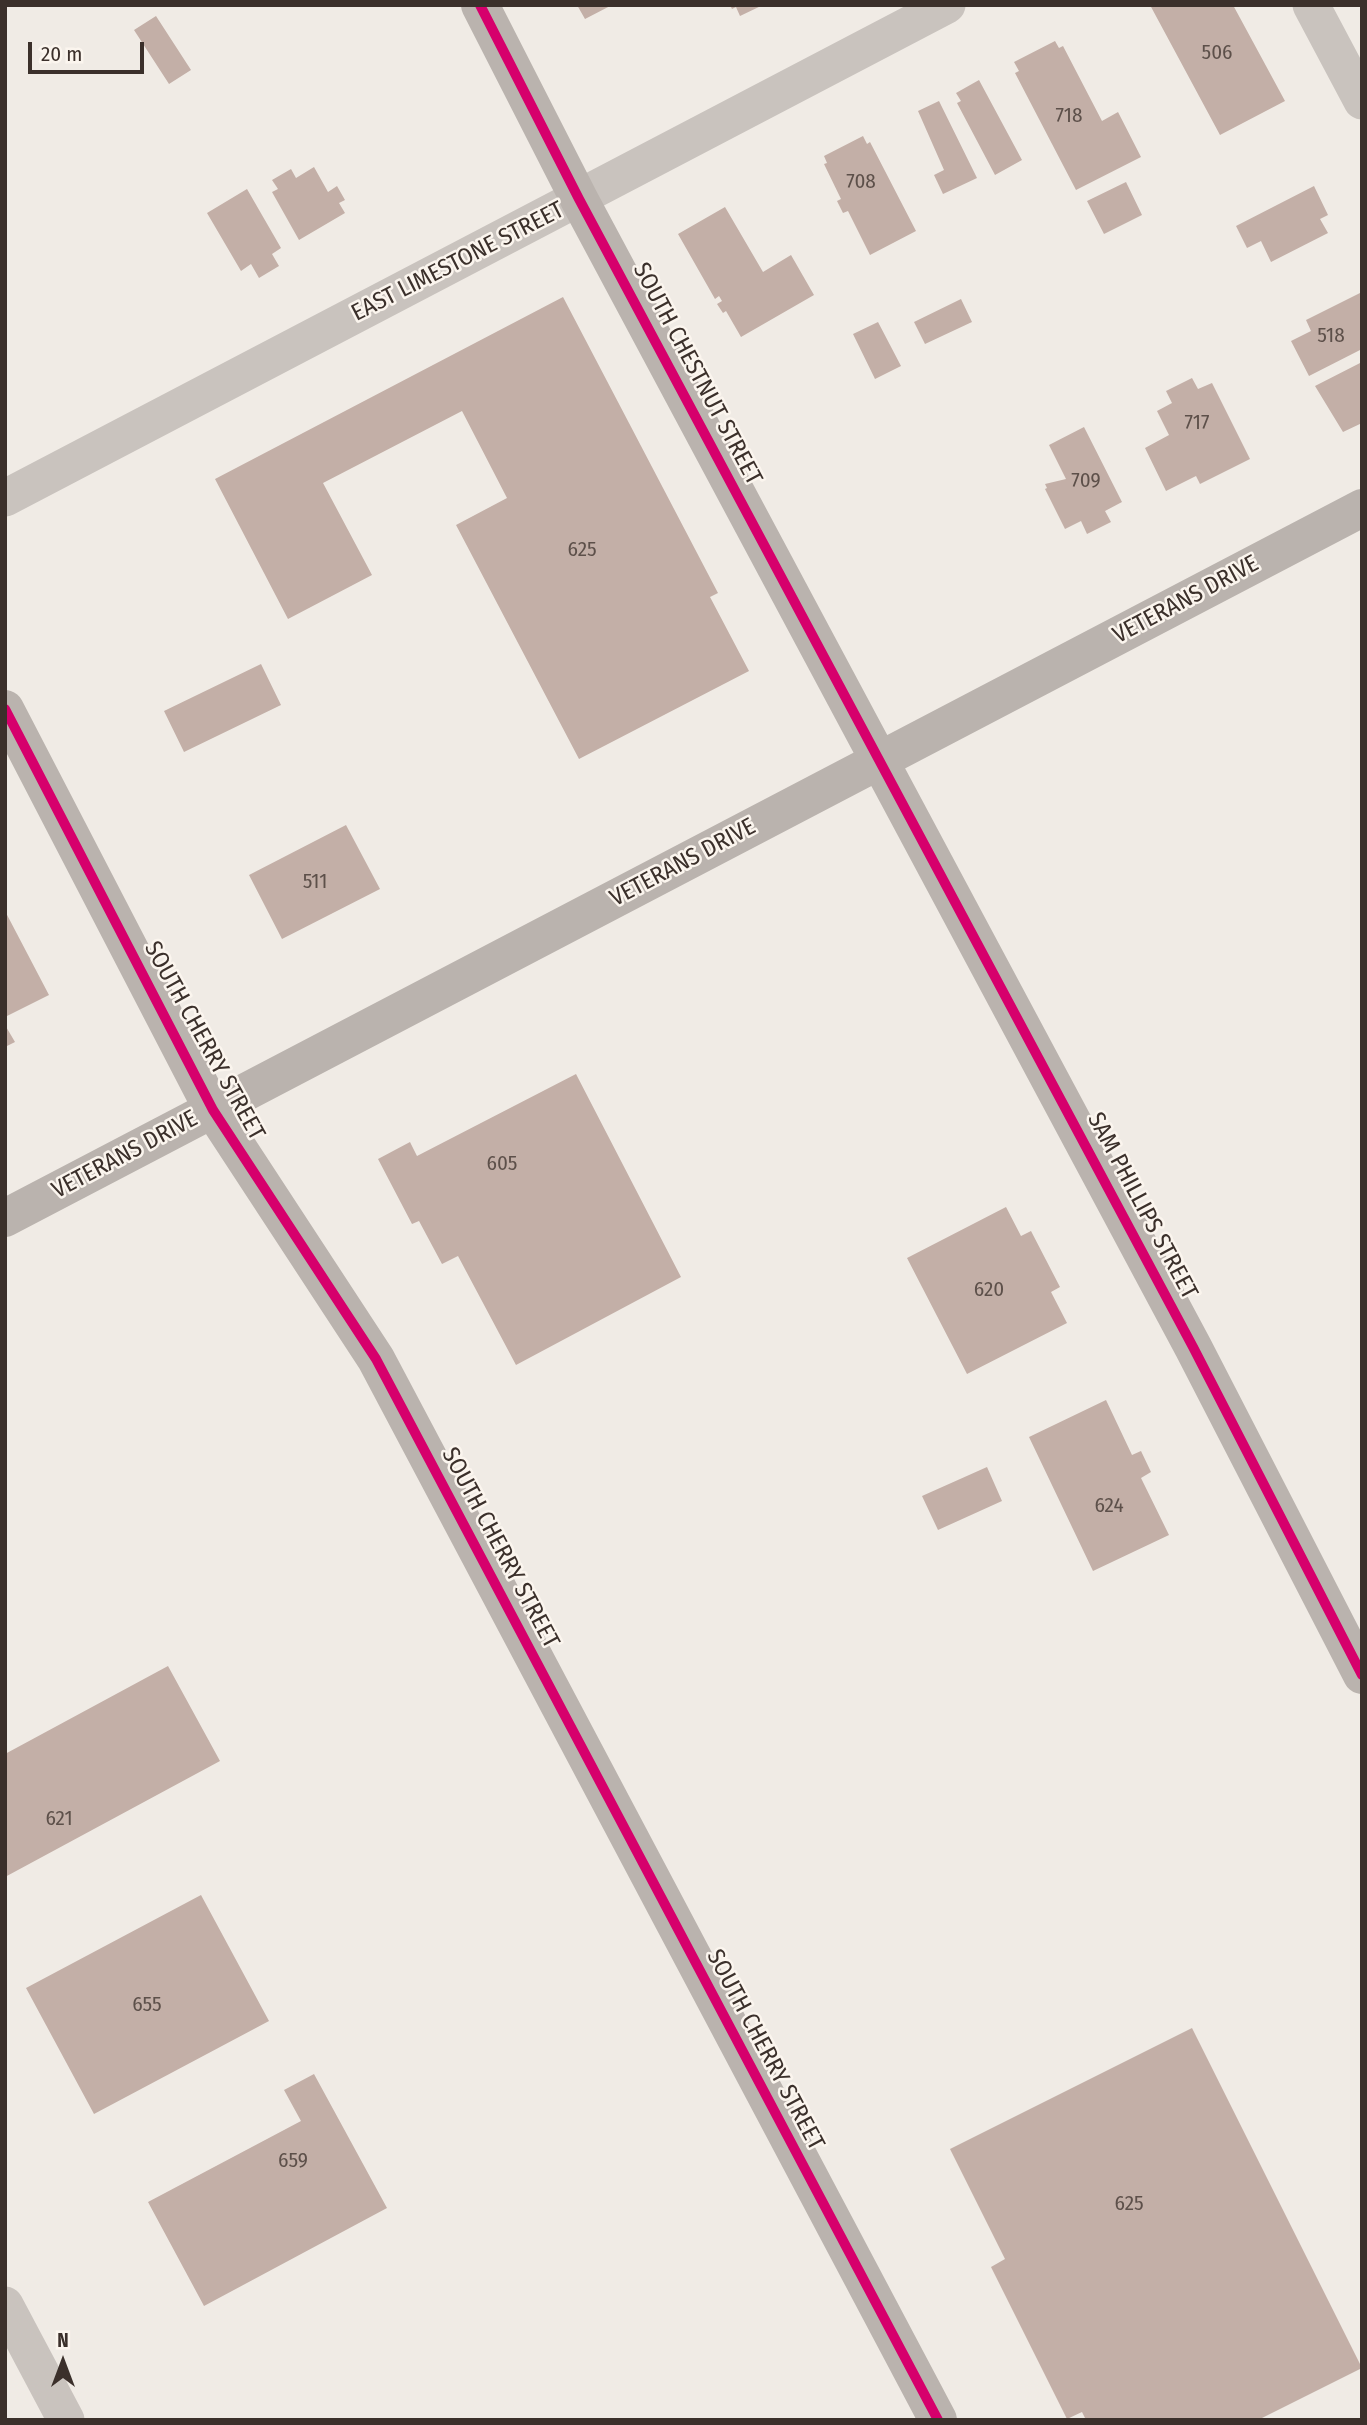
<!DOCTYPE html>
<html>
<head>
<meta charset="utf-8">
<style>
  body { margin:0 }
  #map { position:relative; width:1367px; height:2425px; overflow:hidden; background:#f0ebe5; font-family:"Fira Sans Condensed",sans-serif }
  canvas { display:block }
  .frame { position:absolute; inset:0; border:7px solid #3b302b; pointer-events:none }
  .north { position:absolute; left:28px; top:2327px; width:70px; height:70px; -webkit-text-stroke:5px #fbf5ee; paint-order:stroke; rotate:0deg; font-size:19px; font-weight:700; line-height:28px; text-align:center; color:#3b302b }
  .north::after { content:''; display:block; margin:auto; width:24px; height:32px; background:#3b302b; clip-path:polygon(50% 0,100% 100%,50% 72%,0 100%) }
  .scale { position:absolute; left:28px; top:42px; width:116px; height:32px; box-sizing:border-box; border:4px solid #3b302b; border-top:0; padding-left:9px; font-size:21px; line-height:24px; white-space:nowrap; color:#3b302b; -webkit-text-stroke:5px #fbf5ee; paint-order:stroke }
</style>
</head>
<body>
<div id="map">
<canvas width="1367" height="2425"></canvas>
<div class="frame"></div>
<div class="north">N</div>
<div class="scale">20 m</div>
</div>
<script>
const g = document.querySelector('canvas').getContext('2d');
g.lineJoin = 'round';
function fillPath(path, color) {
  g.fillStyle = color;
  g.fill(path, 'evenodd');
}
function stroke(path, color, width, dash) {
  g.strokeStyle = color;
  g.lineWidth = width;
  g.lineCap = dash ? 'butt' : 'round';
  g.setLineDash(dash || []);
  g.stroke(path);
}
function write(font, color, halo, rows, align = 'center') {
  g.font = font + ' "Fira Sans Condensed",sans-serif';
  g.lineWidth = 5;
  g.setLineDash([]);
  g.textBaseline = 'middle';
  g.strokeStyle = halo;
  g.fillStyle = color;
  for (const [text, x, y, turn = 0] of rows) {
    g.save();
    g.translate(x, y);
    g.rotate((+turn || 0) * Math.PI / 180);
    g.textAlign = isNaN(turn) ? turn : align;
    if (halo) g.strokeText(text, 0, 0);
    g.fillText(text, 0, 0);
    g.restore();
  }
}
fillPath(new Path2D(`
  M577,5H612L585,19Z
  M730,5H763L740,16L736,7L732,9Z
  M1150,5H1233L1285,101L1220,135Z
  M156,16L191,70L169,84L134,30Z
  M1055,41L1059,48L1063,46L1102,121L1118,112L1141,157L1076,190L1015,73L1019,71L1014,62Z
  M979,80L1022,160L995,175L957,103L961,101L956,93Z
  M939,101L977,178L943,194L934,175L944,170L918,111Z
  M863,136L867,144L870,142L916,231L870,255L848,211L843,213L837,201L841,199L824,164L827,163L824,156Z
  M314,167L328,192L337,186L345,200L339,203L345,213L299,240L272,192L278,189L272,180L291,169L296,178Z
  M1126,182L1142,215L1104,234L1087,201Z
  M1314,186L1328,215L1320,219L1328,233L1271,262L1261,241L1247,248L1236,226Z
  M247,189L281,248L272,254L279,266L259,278L251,264L241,271L207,213Z
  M725,207L763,272L791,255L814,295L741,337L726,311L723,313L717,304L722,301L719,296L715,299L678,234Z
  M1362,292V349L1309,376L1291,341L1311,331L1306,320Z
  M563,297L718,593L710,597L749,671L579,759L456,525L507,498L462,411L323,483L372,575L288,619L215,479Z
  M961,299L972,322L925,344L914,322Z
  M878,322L901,366L875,379L853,334Z
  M1362,362V423L1343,432L1315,386Z
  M1192,378L1198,389L1212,383L1250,459L1200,484L1196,476L1166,491L1145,448L1169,435L1157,411L1172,403L1166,391Z
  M1084,427L1122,502L1105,511L1111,522L1087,534L1081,521L1065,529L1045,489L1047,488L1045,484L1066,479L1049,445Z
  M261,664L281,705L184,752L164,711Z
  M346,825L380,889L282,939L249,875Z
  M5,911L49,995L5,1017Z
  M5,1025L15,1042L5,1047Z
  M576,1074L681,1277L516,1365L458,1256L442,1264L419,1221L412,1224L378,1159L410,1142L417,1156Z
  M1006,1207L1021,1236L1031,1231L1060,1287L1051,1292L1067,1323L967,1374L907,1258Z
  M1106,1400L1132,1455L1141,1451L1151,1472L1141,1478L1169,1535L1093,1571L1029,1437Z
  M987,1467L1002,1501L938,1530L922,1496Z
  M168,1666L220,1761L5,1877V1754Z
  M201,1895L269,2021L94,2114L26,1988Z
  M1192,2028L1362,2368L1258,2420H1086L1082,2412L1067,2419L991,2267L1005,2259L950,2149Z
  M314,2074L387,2208L204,2306L148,2202L301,2121L284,2090Z`), '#c3afa7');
stroke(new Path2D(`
  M1311,5L1362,101
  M5,498L947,5
  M5,2305L66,2420`), '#c9c3be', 37);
stroke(new Path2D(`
  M480,5L579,199L1193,1347L1362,1675
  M5,709L213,1110L376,1359L938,2420
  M5,1218L1362,508`), '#bab3ae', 38);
stroke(new Path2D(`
  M480,5L579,199L1193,1347L1362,1675
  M5,709L213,1110L376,1359L938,2420`), '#d6006c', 10);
write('21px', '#5d504a', null, [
  ["506",1217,53],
  ["718",1069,116],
  ["708",861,182],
  ["518",1331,336],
  ["717",1197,423],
  ["709",1086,481],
  ["625",582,550],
  ["511",315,882],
  ["605",502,1164],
  ["620",989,1290],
  ["624",1109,1506],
  ["621",59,1819],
  ["655",147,2005],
  ["659",293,2161],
  ["625",1129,2204]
]);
write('24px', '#3b302b', '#fbf5ee', [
  ["EAST LIMESTONE STREET",458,262,-27],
  ["SOUTH CHESTNUT STREET",697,374,62],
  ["VETERANS DRIVE",1186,600,-28],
  ["VETERANS DRIVE",683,863,-28],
  ["SOUTH CHERRY STREET",204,1041,61],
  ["VETERANS DRIVE",125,1155,-28],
  ["SAM PHILLIPS STREET",1142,1206,62],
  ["SOUTH CHERRY STREET",500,1548,62],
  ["SOUTH CHERRY STREET",765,2050,62]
]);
</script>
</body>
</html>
